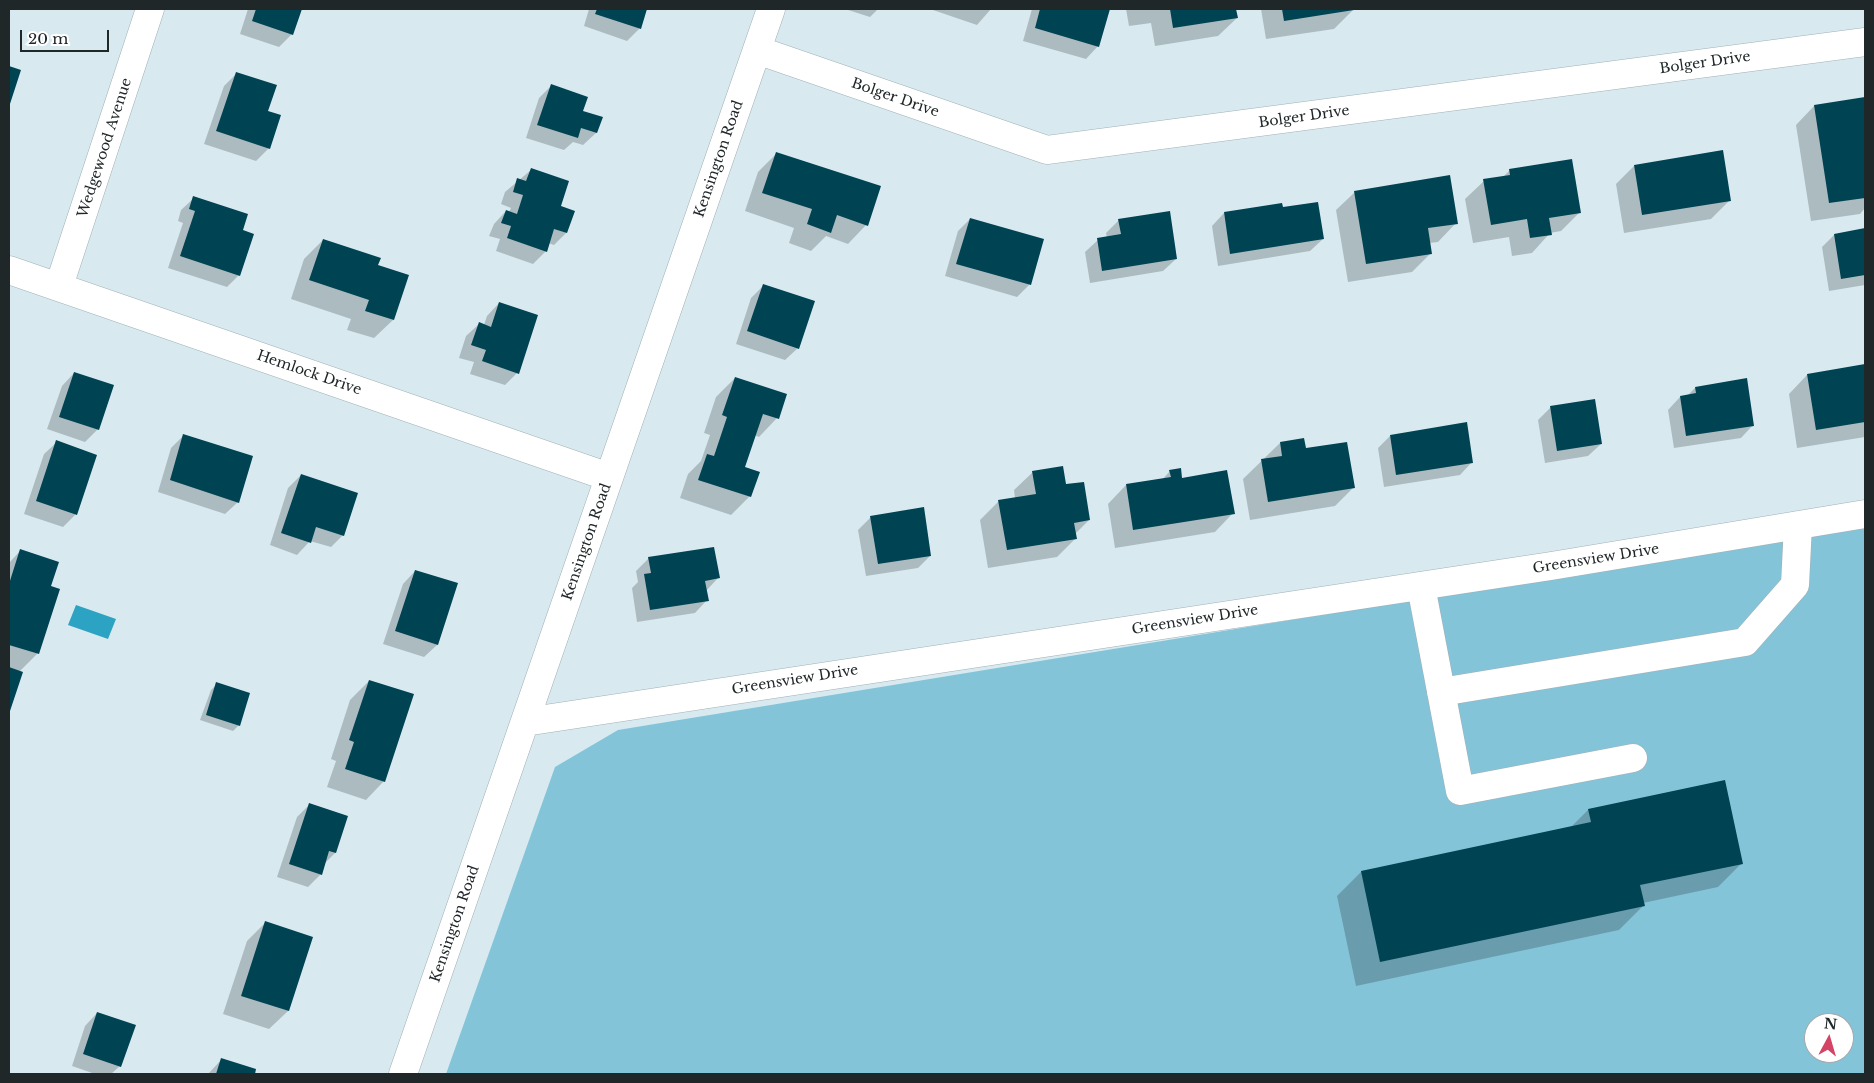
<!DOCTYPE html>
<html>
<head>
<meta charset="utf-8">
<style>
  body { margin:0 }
  #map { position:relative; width:1874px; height:1083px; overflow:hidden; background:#d8eaf0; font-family:"Libre Baskerville",serif }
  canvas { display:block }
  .frame { position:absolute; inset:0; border:10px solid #202729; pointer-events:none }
  .north { position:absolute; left:1804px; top:1013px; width:50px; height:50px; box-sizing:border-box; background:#fff; border:1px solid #a6a9a9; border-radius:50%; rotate:6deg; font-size:14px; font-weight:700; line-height:20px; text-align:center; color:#202729 }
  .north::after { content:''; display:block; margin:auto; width:18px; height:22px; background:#d44465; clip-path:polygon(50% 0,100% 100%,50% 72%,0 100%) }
  .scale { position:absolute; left:20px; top:30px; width:89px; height:22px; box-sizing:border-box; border:2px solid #202729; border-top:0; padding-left:6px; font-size:15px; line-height:18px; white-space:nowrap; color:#202729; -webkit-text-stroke:4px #fff; paint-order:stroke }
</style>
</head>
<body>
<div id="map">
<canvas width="1874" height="1083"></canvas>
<div class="frame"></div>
<div class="north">N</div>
<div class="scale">20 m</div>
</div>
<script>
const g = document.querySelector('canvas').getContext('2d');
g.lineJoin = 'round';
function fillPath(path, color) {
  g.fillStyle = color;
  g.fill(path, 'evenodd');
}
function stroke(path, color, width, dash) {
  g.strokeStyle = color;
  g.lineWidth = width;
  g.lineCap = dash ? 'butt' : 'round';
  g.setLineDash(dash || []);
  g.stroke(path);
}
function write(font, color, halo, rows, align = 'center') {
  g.font = font + ' "Libre Baskerville",serif';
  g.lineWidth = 5;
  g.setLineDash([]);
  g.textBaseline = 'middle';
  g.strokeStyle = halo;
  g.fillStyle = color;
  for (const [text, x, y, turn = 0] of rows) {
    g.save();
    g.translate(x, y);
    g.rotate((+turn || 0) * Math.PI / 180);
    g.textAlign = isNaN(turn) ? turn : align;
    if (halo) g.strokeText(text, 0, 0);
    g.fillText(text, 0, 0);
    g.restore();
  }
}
fillPath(new Path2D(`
  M1865,526V1074H446L555,767L618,730ZM1814,1023H1844V1053H1814Z`), '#84c4d9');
fillPath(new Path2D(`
  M76,605L116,619L108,639L68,625Z`), '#2ca3c3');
fillPath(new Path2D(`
  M248,9H300L292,34L279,47L240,34Z
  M589,9H646L640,28L627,41L584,26Z
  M845,9H878L870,17Z
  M930,9H991L977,25Z
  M1032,9H1109L1098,46L1086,59L1023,41Z
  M1126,9H1235L1237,18L1218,36L1155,46L1151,23L1129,26Z
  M1261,9H1353V10L1334,29L1266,39Z
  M236,74L266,112L269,148L256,161L204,144L224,86Z
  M551,86L581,111L601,118L596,133L583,145L573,142L564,150L526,138L539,98Z
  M1865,98V208L1860,214L1811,221L1796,125L1814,106Z
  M777,153L866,225L848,244L826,236L811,251L789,243L794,228L745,211L758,172Z
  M1634,166L1730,200L1711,219L1624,233L1616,184Z
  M531,170L559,207L566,233L554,245L548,243L546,251L533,264L496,251L500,239L489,236L494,224L506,211L509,212L511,208L501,204L505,192Z
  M1510,170L1580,212L1561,231L1550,233L1532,253L1512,256L1509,237L1473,243L1465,199L1484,181L1503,177Z
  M1355,192L1456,223L1438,242L1429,243L1431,253L1412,272L1348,282L1336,210Z
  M194,198L241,231L239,275L227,287L168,268L183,223L178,221L181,210Z
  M1282,209L1323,239L1310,251L1218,266L1212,226L1224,213Z
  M970,219L1043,240L1029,285L1017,297L945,276L958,231Z
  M1119,220L1176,259L1163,271L1090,283L1085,252L1098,240L1107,238L1106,233Z
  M1865,230V285L1829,291L1822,247L1834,235Z
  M323,240L377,266L408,276L393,320L374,338L347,330L351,319L291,299L304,259Z
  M764,285L798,348L785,360L736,344L751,298Z
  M499,303L517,373L505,385L470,374L474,362L459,358L466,336L479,324L484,325L487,316Z
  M1865,366V437L1797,448L1789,394L1807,375Z
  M74,373L98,429L85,442L47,429L62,386Z
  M735,378L777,418L759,437L754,435L743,468L750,496L731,515L680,498L688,474L701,461L710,435L704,433L716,397Z
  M1695,388L1753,425L1741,438L1674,448L1668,410L1680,397L1687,396Z
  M1551,407L1601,444L1588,456L1545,463L1538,420Z
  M183,436L238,502L225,514L158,492L171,448Z
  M1390,436L1472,462L1460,475L1384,487L1378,448Z
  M57,442L96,456L75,515L63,527L24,514L44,454Z
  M1280,443L1305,450L1353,488L1335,506L1250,520L1243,479Z
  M1170,471L1233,513L1215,532L1115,548L1108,504L1126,485L1162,480Z
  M1033,472L1065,486L1089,520L1075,534V539L1057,557L988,568L980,520L999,501L1015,498L1014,490Z
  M301,475L343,535L331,547L310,541L297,555L270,545L288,488Z
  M871,517L930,556L918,568L866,576L858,530Z
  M20,551L49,587L58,590L37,654L19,672H21L9,711V563Z
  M649,558L718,578L706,591L707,600L695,613L637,622L632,588L638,582L636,571Z
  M415,571L456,584L437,645L424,657L383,644L403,584Z
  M369,681L384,781L366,800L327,787L336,761L331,759L350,700Z
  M217,684L239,725L233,731L200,720L211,690Z
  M309,805L347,817L335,853L324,864L321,874L308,887L277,877L297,817Z
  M1588,810L1742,863L1718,887L1643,903V906L1619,930L1356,986L1337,896L1361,872L1571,827Z
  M265,923L311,938L288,1011L269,1029L223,1014L247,941Z
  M97,1013L120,1066L111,1074H95L72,1066L85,1026Z
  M221,1060L255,1070L253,1074H208Z`), '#0003');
fillPath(new Path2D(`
  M256,9H302L293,35L252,21Z
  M597,9H647L641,29L595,14Z
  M1040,9H1110L1099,47L1035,28Z
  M1170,9H1236L1238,18L1173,28Z
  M1282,9H1354V10L1284,21Z
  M9,66L21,70L9,107Z
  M236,72L277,85L268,111L281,115L270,149L216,131Z
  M551,84L588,97L583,111L603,117L597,133L581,128L578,138L537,125Z
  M1865,97V198L1829,203L1814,105Z
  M1723,150L1731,201L1642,215L1634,165Z
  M776,152L881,186L868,226L837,215L831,233L807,224L812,209L762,193Z
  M1572,159L1581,213L1549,218L1552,235L1530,238L1527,219L1491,225L1483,179L1510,175L1509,169Z
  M531,168L569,181L561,206L575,211L567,233L554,229L547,252L507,238L511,226L501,223L506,210L517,214L523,195L513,192L517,178L526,181Z
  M1450,175L1458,224L1428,228L1432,254L1366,264L1354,191Z
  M193,196L248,214L243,230L254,234L240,276L180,256L195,211L189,209Z
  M1318,202L1324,239L1230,254L1224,212L1282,203L1283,207Z
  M1170,211L1177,259L1102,271L1097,238L1121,234L1118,219Z
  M970,218L1044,239L1031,285L956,264Z
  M1865,228V275L1841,279L1834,234Z
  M323,239L381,258L378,265L409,275L394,320L365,311L369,300L309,280Z
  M763,284L815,301L799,349L747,331Z
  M499,302L538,315L519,374L482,361L486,350L471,345L479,322L491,327Z
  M1865,364V422L1816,430L1807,374Z
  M74,372L114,385L99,430L59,417Z
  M735,377L787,394L779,419L763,414L745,467L760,472L751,497L698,480L707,454L714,456L727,417L722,415Z
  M1747,378L1754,426L1686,436L1680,396L1696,393L1695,387Z
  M1595,399L1602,444L1557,451L1550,406Z
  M1467,422L1473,463L1396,475L1390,435Z
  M183,434L253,456L239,503L170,480Z
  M1304,438L1306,448L1347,442L1355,488L1268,502L1261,459L1282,456L1280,442Z
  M56,440L97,455L77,515L36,501Z
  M1063,466L1066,484L1084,482L1090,520L1074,523L1077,539L1007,550L998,500L1036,494L1032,471Z
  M1181,468L1182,478L1227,470L1235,514L1133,530L1126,484L1171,477L1169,470Z
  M301,474L358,493L344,536L316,527L311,543L281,533Z
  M924,507L931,556L878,564L870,516Z
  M714,547L720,578L705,581L709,601L650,610L644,574L651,573L648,557Z
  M20,549L59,562L51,586L60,589L39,654L9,645V584Z
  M415,570L458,583L438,645L395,631Z
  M9,667L23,672L9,714Z
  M369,680L414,694L385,782L345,769L354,742L349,740Z
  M216,682L250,693L240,726L206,715Z
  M1725,780L1743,864L1640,885L1645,906L1380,962L1361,871L1591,822L1588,809Z
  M309,803L348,816L336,853L329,851L322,875L289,864Z
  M265,921L313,937L289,1011L241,996Z
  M97,1012L136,1025L121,1067L83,1054Z
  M221,1058L256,1069L255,1074H216Z`), '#004353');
const minor = new Path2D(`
  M757,50L1047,150L1865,42
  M9,270L609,477
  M59,286L150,9
  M1421,586L1460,791L1633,758
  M1441,692L1745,642L1795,585L1798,525
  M525,722L1551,566L1865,514
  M403,1074L771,9`);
stroke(minor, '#a0b1b7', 29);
stroke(minor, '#fff', 28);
write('14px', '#202729', '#fff', [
  ["Bolger Drive",1705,63,-8],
  ["Bolger Drive",895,98,19],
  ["Bolger Drive",1304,117,-8],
  ["Wedgewood Avenue",105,148,-72],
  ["Kensington Road",719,159,-71],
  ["Hemlock Drive",309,373,19],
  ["Kensington Road",587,542,-71],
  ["Greensview Drive",1596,559,-9],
  ["Greensview Drive",1195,620,-9],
  ["Greensview Drive",795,680,-9],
  ["Kensington Road",455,924,-71]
]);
</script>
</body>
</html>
